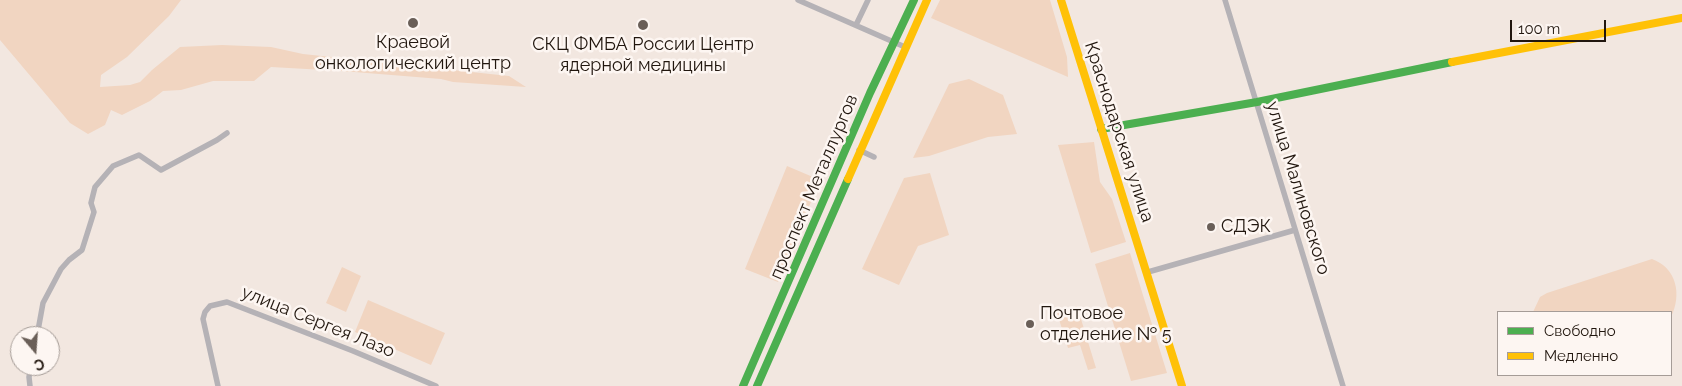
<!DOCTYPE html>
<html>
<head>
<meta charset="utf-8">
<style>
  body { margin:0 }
  #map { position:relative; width:1682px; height:386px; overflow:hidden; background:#f2e7e0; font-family:Raleway,sans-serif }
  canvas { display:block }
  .legend { position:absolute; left:1497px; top:311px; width:175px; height:65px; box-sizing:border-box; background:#fdf6f2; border:1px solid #a59c97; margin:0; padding:6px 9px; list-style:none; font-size:15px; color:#21160e }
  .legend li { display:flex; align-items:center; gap:10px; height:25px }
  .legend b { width:25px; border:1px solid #a59c97 }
  .north { position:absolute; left:10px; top:326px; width:50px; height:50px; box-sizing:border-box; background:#fdf6f2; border:1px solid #a59c97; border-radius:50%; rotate:162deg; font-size:14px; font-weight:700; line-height:20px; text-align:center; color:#21160e }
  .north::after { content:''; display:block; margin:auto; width:18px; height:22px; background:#6a5f58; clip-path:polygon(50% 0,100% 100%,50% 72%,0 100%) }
  .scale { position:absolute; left:1510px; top:20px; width:96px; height:22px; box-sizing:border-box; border:2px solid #21160e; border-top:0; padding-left:6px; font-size:15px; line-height:18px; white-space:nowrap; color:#21160e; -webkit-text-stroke:4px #fdf6f2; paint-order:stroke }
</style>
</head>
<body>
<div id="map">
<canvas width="1682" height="386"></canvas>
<ul class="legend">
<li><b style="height:6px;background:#4caf50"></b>Свободно</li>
<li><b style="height:6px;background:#ffc107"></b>Медленно</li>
</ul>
<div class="north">С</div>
<div class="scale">100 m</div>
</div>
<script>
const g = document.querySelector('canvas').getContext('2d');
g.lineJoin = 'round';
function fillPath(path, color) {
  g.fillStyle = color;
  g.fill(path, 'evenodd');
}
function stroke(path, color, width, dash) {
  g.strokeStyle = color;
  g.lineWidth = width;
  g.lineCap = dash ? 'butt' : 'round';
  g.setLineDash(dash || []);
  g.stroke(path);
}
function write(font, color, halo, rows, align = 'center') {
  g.font = font + ' Raleway,sans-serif';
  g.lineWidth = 5;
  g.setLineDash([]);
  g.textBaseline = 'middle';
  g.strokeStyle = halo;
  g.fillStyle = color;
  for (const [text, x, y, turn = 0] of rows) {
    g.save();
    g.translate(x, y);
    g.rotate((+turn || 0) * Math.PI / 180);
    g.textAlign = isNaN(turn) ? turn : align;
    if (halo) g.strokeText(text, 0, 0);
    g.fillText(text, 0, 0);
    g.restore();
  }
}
fillPath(new Path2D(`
  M0,0H181L169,16L127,57L101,75L100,87L130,85L140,82L152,70L180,47L222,45L271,47L303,54L509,76L526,87L453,82L441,79L342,71L271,67L254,81H213L181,90L163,91L150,101L122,115L111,110L105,125L88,134L70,123L0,40Z
  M940,0H1050L1067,57L1068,77L931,18Z
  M969,79L1003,95L1017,134L988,137L929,156L913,158L949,84Z
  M1094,142L1100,182L1112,199L1126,242L1091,253L1058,145Z
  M787,166L820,180L778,282L745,269Z
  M930,173L949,235L918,246L899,285L862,269L904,178Z
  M1130,253L1167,373L1131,381L1095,264Z
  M1652,259C1677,268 1682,295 1671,317V312H1533L1540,297L1547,293Z
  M342,267L361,276L346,312L326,303Z
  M368,300L445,333L431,365L355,332Z
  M1077,306L1096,368L1088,370L1080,345L1068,348L1057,313Z`), '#f1d5c1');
stroke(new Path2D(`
  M798,0L905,47
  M1225,0L1343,386
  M856,25L868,0
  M859,150L874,157
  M1148,272L1295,230
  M37,336L43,303L61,269L69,260L82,250L94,212L91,203L95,187L113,166L139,155L161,170L217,140L227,133
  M30,386L29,377L31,366
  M218,386L203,319L205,312L210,306L227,302L353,351L436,386`), '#b5b2b6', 5.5);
stroke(new Path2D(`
  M1101,129L1257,102L1452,62
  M743,386L870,93L914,0
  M757,386L848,179`), '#4caf50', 8);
stroke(new Path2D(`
  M1061,0L1182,386
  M1452,62L1682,18
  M848,179L927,0`), '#ffc107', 8);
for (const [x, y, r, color] of [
  [413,23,6,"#6a5f58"],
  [643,25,6,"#6a5f58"],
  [1211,227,5,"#6a5f58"],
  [1030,324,5,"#6a5f58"]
]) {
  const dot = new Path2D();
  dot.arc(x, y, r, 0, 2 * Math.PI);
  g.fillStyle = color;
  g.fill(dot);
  stroke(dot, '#fdf6f2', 2);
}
write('18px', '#21160e', '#fdf6f2', [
  ["Краевой",413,43],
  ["онкологический центр",413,64],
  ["СКЦ ФМБА России Центр",643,45],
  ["ядерной медицины",643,66],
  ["СДЭК",1221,227,"left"],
  ["Почтовое",1040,314,"left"],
  ["отделение № 5",1040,335,"left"]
]);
write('18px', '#21160e', '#fdf6f2', [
  ["Краснодарская улица",1119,132,72],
  ["проспект Металлургов",814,187,-67],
  ["улица Малиновского",1298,188,73],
  ["улица Сергея Лазо",318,322,22]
]);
</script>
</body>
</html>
